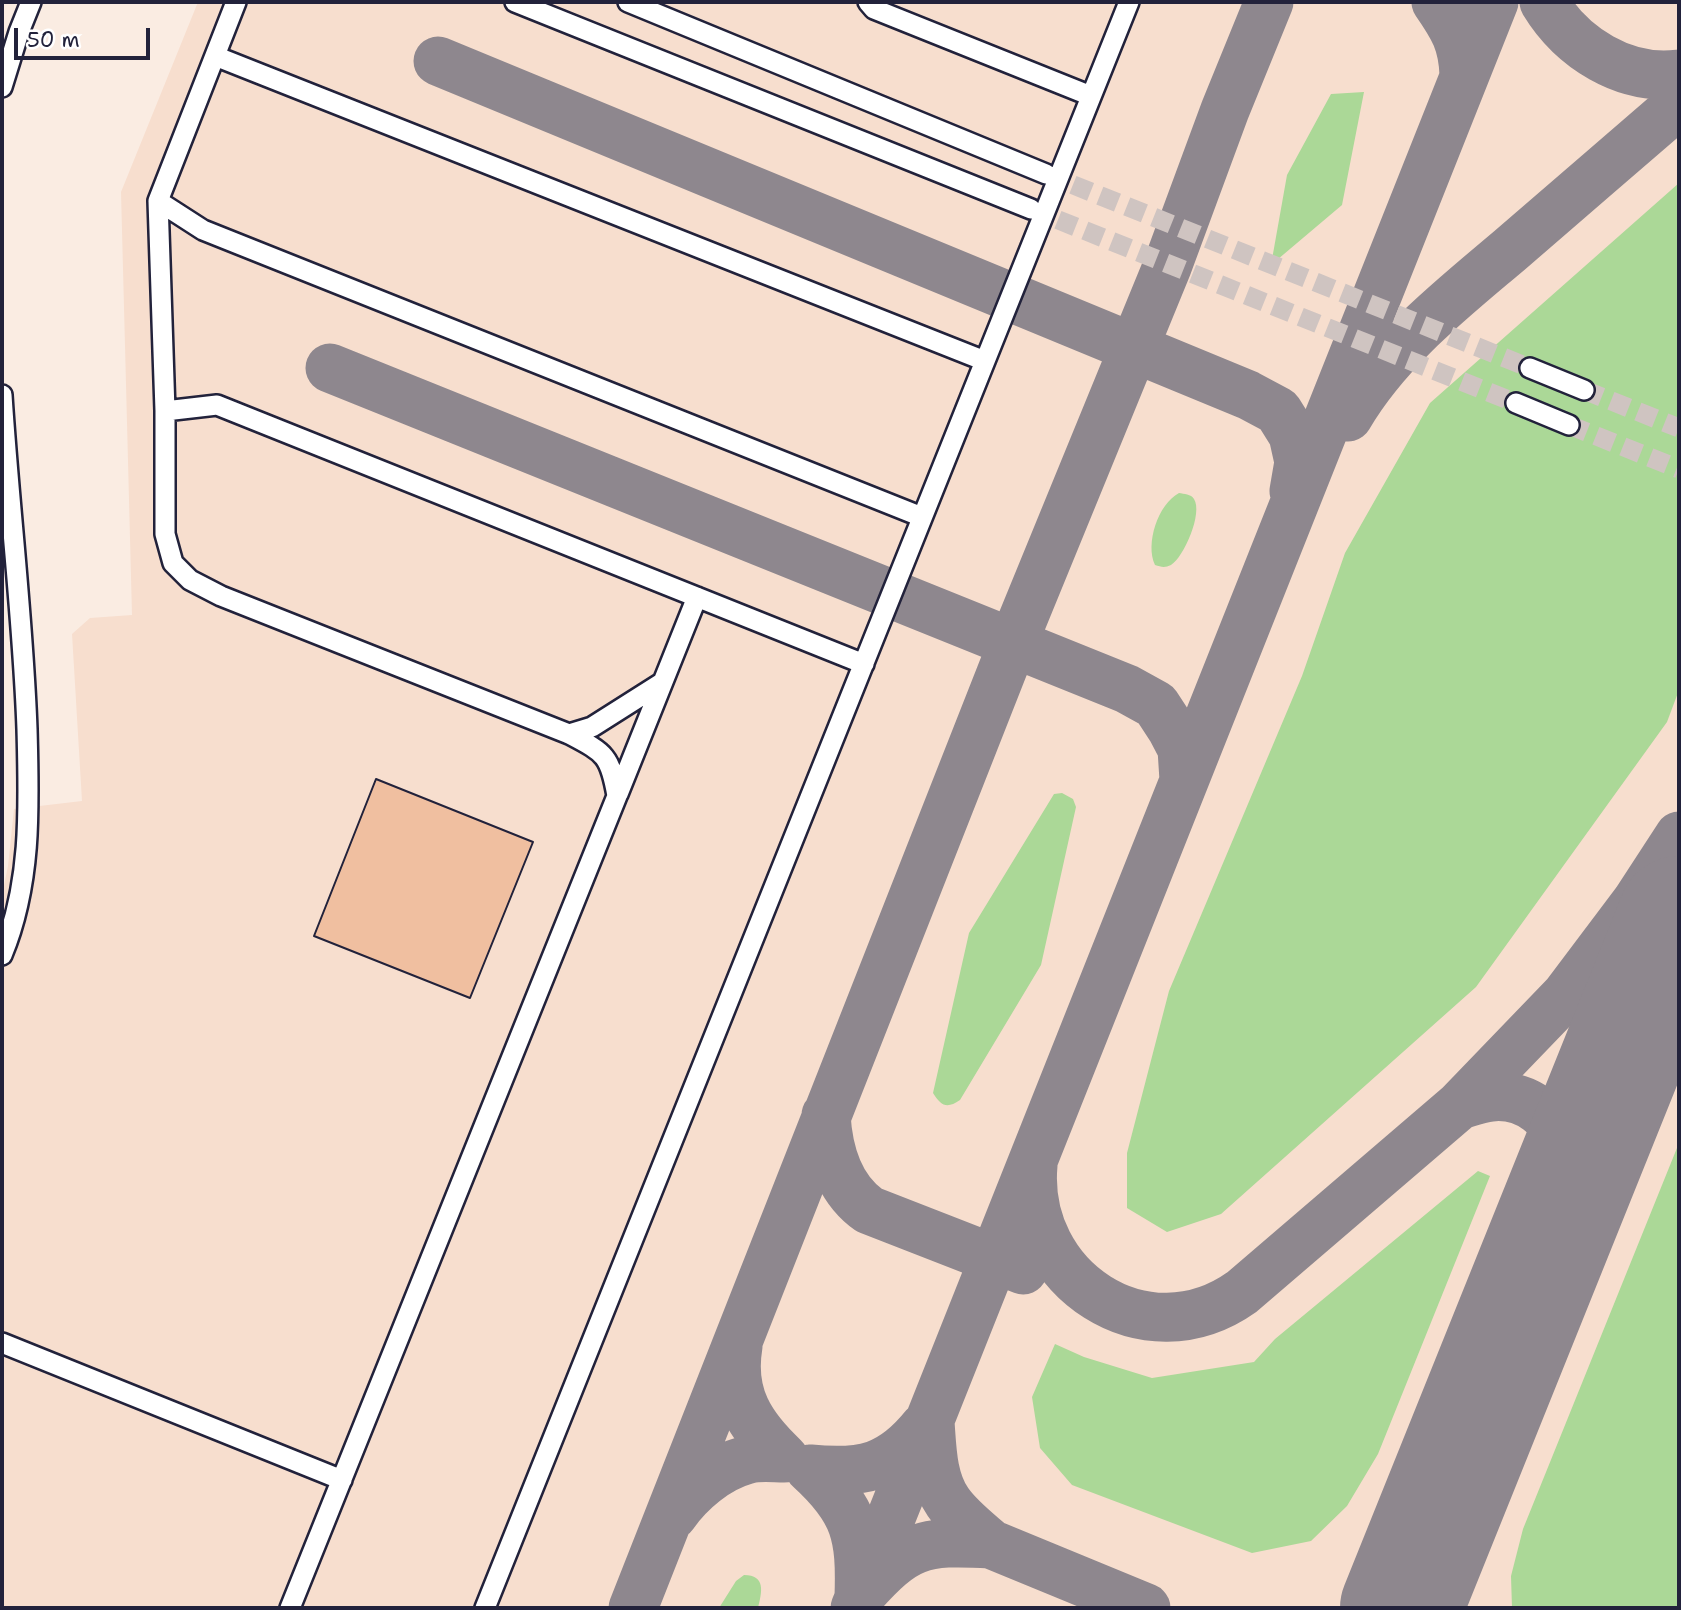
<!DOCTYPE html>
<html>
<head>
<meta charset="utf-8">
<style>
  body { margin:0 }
  #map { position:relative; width:1681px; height:1610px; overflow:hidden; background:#faece2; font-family:"Shantell Sans",sans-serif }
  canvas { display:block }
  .frame { position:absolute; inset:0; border:4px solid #22223b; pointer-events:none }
  .scale { position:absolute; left:14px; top:28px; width:136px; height:32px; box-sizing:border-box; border:4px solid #22223b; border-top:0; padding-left:9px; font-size:21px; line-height:24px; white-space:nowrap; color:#22223b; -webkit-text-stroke:5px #fff; paint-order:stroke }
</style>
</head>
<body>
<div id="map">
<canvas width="1681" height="1610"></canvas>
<div class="frame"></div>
<div class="scale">50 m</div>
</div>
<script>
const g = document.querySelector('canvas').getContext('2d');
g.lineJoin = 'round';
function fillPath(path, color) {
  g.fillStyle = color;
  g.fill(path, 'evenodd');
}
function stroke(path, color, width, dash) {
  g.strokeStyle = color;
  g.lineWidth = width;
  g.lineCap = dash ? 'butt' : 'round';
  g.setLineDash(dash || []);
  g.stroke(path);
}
fillPath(new Path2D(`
  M198,2H1679V1608H2V895L8,866L14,809L82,801L72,634L90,618L132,615L121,192Z`), '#f7dece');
fillPath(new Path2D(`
  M1364,92L1342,205L1271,265L1287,175L1331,94Z
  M1679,183V690L1667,722L1476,987L1221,1214L1167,1232L1127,1208V1153L1169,991L1302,676L1345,553L1430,403Z
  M1179,493C1184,494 1191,494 1194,499C1203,513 1184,557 1171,565C1165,568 1161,567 1155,565C1145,544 1158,504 1179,493Z
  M1062,793L1073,799L1076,807L1041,965L960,1100C947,1109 941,1106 933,1093L969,933L1054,794Z
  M1679,1143V1608H1512L1511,1576L1523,1529Z
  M1478,1171L1490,1176L1378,1454L1347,1506L1311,1541L1252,1553L1072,1485L1040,1448L1032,1397L1055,1344L1084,1357L1152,1378L1254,1362L1275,1339Z
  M744,1575C766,1575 762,1592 758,1608H719L736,1581Z`), '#abd897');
stroke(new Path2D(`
  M1436,2C1454,28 1463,43 1464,75
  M1544,2C1572,48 1624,81 1679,74
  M438,61L1248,395L1278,411L1293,435L1299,462L1294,491
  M330,368L1127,689L1156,705L1171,728L1182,749L1184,780
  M1348,417C1388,349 1451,300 1510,250C1566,201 1623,153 1679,104
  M1460,1105C1470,1102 1481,1098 1491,1097C1525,1093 1557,1117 1565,1149C1568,1163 1567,1178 1568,1192
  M826,1115C828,1150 838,1188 869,1210L1023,1270
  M1033,1165C1023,1279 1145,1361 1242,1292L1460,1105L1566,995L1636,902L1679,836
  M810,1469C856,1511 861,1536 859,1597C906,1544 921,1540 991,1544C976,1531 959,1518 948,1502C932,1479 932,1448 930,1422
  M810,1469C863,1474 891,1468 925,1426
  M673,1515C690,1491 717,1468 746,1460C757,1456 773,1458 784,1458C750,1426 730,1395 738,1346
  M959,1531L1146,1608
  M633,1608L1013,643L1167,267L1225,110L1269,2
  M855,1608L1494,2
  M1369,1608C1396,1590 1409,1573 1427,1546`), '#8e878e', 49);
stroke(new Path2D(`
  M1401,1608L1679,917`), '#8e878e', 122);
const building = new Path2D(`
  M376,779L533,842L470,998L314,936Z`);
fillPath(building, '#f0bfa0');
stroke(building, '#22223b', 2);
stroke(new Path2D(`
  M1046,174L1530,368
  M1031,209L1516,403
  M1584,390L1679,428
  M1569,425L1679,469`), '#cfc4c1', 19, [19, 10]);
const minor = new Path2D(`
  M236,2L158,201L165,411V534L173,563L190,580L221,596L569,734C605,753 610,755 617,796L290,1608
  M515,2L1031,209
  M628,2L1046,174
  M868,2L874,9L1091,96
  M215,56L985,361
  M2,87L19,32L31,2
  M158,201L203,230L922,517
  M1530,368L1584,390
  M2,395C9,506 23,617 27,729C29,806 32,883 2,955
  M1516,403L1569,425
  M165,411L217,405L864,664
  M569,734L592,727L663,682
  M618,794L697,597
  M2,1343L342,1480
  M485,1608L1129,2`);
stroke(minor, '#22223b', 24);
stroke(minor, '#fff', 19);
</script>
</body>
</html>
